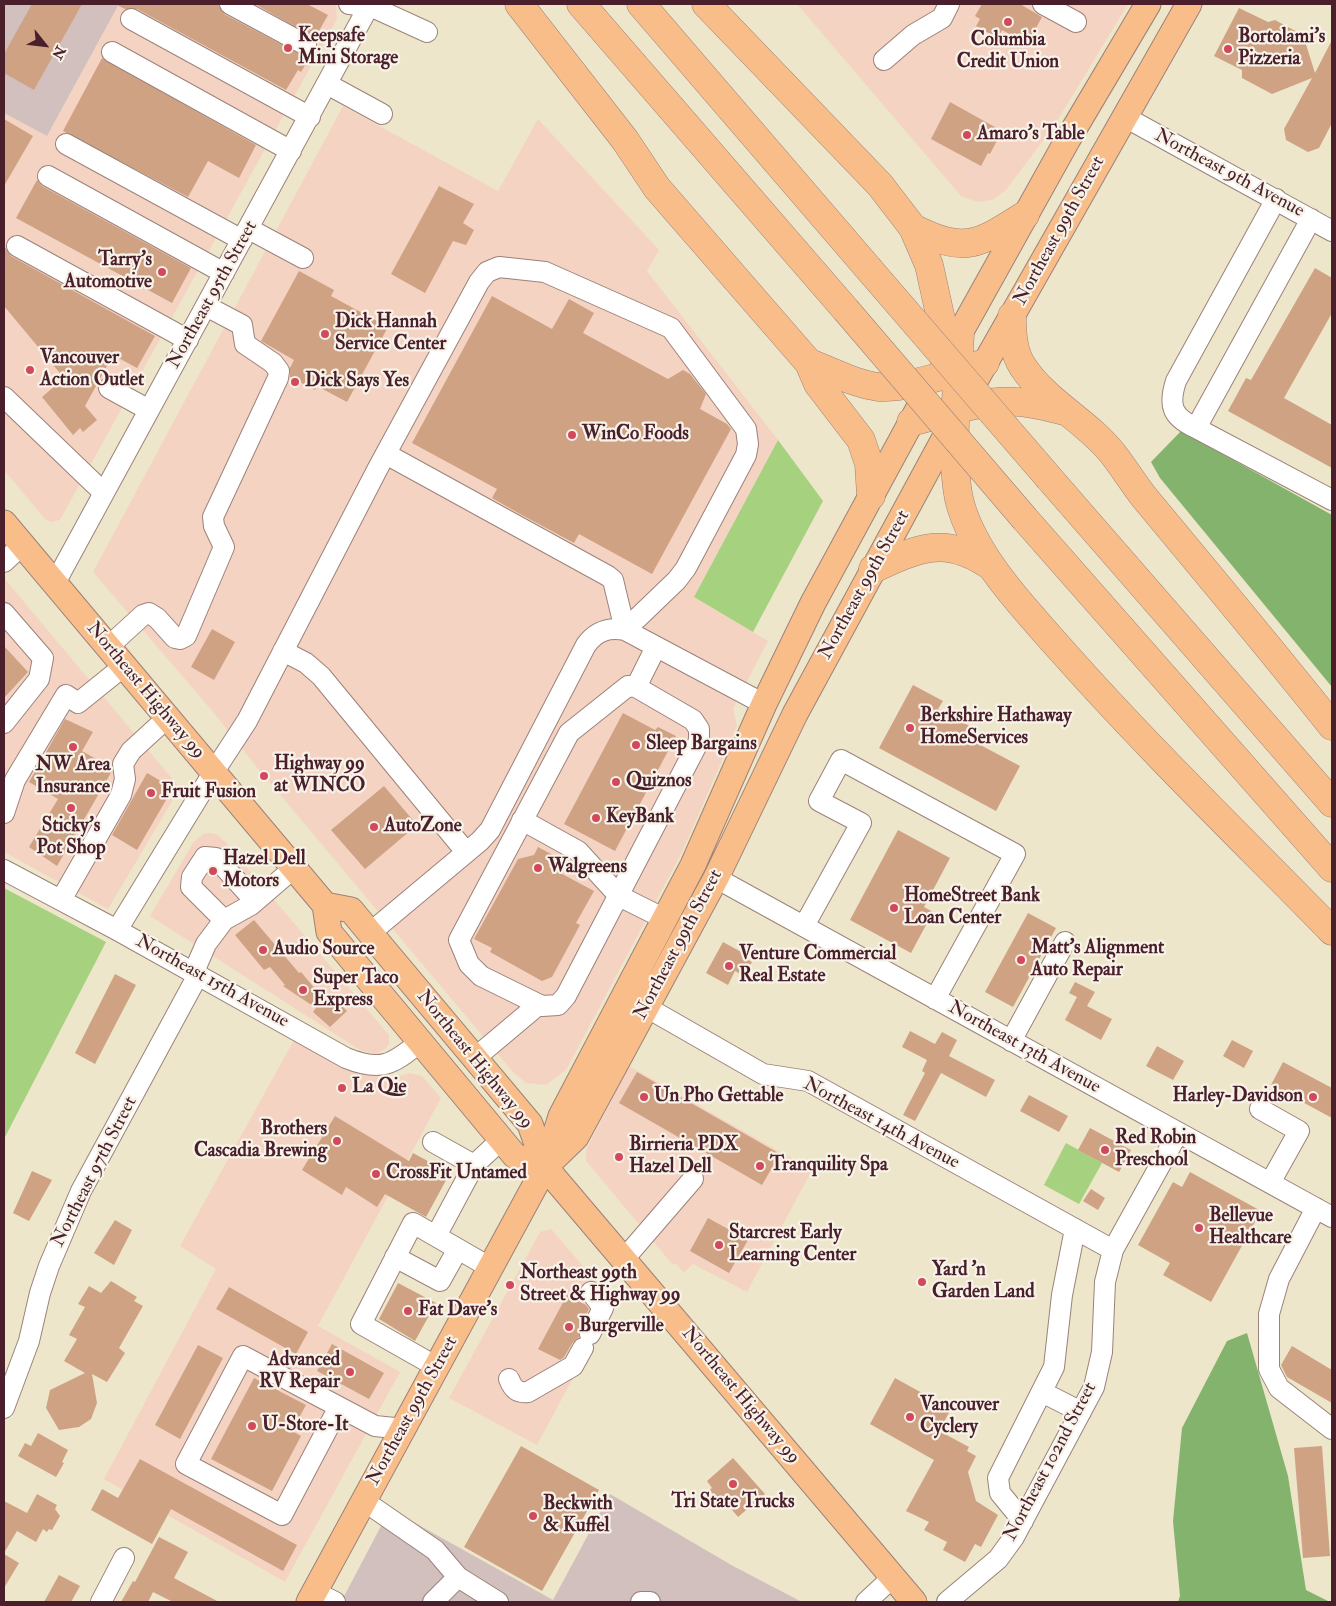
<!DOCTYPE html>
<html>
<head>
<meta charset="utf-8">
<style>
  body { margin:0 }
  #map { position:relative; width:1336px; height:1606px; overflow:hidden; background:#ede6ca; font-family:"IM FELL Double Pica",serif }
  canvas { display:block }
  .frame { position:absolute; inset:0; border:5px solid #4a1f2b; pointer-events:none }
  .north { position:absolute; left:20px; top:20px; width:50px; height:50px; -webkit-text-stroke:4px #f7f3e8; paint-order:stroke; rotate:119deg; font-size:14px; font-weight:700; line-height:20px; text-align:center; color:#4a1f2b }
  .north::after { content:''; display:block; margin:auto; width:18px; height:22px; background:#4a1f2b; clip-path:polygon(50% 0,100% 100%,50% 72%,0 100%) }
</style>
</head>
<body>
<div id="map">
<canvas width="1336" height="1606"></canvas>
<div class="frame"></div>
<div class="north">N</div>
</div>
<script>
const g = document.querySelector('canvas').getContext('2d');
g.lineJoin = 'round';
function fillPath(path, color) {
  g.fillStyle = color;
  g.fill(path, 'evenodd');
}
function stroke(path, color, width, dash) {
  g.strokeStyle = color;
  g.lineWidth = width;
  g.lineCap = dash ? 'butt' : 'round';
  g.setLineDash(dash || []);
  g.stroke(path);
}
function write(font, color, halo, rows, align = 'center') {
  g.font = font + ' "IM FELL Double Pica",serif';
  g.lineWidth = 4.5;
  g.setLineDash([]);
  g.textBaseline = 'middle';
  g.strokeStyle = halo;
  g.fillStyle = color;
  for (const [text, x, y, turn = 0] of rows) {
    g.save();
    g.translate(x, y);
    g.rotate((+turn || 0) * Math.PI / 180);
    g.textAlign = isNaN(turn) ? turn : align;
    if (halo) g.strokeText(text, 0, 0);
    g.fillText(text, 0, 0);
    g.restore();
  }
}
fillPath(new Path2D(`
  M119,4H336L337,19L60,520L50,522L45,519L4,470V113L47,136Z
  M797,4H1128L1054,126L1006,190L992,200L977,202L961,196Z
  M343,106L498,191L538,119L659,250L647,271L778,440L694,597L768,641L733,708L737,726L683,850L566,1070L546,1085L526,1083L513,1072L255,765L214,713L93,572Z
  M4,578L180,788L108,909L4,852Z
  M210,833L218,835L226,843L389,1035V1044L384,1050L375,1054L360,1050L150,916L193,843L203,834Z
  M294,1040L334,1061L386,1079L410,1073L422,1076L441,1098L318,1326L400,1372L285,1582L104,1479L216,1269L180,1246Z
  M629,1066L812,1170L747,1292L693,1264L684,1273L675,1263L673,1265L586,1161V1150Z
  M551,1229L614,1302L537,1445L449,1398L540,1232Z`), '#f5d3c2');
fillPath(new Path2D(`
  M4,4H119L47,136L4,113Z
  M610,1494L733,1566L802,1602H341L390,1509L553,1600Z`), '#d1c0bd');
fillPath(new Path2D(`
  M778,440L823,501L753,632L694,597Z
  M4,888L106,942L4,1139Z
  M1066,1143L1102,1163L1079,1204L1044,1185Z`), '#a6d17e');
fillPath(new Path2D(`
  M1181,431L1332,515V687L1160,478L1151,462Z
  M1247,1333L1288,1476L1306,1590L1330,1602H1178L1180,1596L1173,1521L1182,1428L1227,1341Z`), '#84b36d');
fillPath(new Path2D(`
  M32,4H82L34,90L4,73V54Z
  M115,4H218L224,14L309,59L301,72L298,70L286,90L137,9H125Z
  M255,4H307L328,15L315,38Z
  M982,4H1020L1042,17L1029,41L1024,38L1022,41L1002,30L998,38L976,26L980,19L975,16Z
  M1239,8L1268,22L1275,20L1303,35L1315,73L1332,40V123L1319,148L1308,152L1286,140L1284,129L1312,78L1272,94L1242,78V70L1214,56Z
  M102,58L256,145L239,178L208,161L188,197L63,131Z
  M950,102L1002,131L990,154L988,153L981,166L931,139Z
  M4,119L33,136L4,186Z
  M37,180L42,186L191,268L172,303L16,218Z
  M439,186L474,204L463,223L474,230L466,245L453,241L425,293L391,274Z
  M4,246L11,256L155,336L137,368L113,355L85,406L97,420L83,432L80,428L73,435L42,397L64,378L4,306Z
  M1315,268L1332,278V313L1284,398L1332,425V468L1228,411L1246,378L1251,380Z
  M299,271L334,290L331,296L388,327L347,402L317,386L315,390L290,377V368L294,360L261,341Z
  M492,296L552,329L569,299L594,313L583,333L668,379L683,370L690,374L706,394L700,409L727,424L731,429L652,574L579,534L574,543L520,514L492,498L497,489L412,443Z
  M212,629L235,642L214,680L191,667Z
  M4,646L28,672L4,698Z
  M913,685L943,701L938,709L977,730L971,740L1020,766L996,811L879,748Z
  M623,713L655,730L658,727L676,736L615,851L564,824Z
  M65,719L93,732L82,751L112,768V771L57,866L29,847L58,799L29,782Z
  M147,773L173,788L137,850L112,835Z
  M384,786L417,825L365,869L331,830Z
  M898,830L950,858L924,907L933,912L911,953L850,920Z
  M538,847L555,856L549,867L594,891L576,923L580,925L552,977L542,981L490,952L492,948L474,939L518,859L534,855Z
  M1028,913L1056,928L1013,1007L985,992Z
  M254,920L299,973L301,972L321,996H332L347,1011L330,1027L313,1012L316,1008L283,986L285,985L270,967L264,970L235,935Z
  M723,942L745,954L743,957L752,962L744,976L735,971L728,985L706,973Z
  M115,974L136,985L95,1064L75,1053Z
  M1075,982L1095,992L1087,1006L1112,1019L1101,1040L1065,1020L1077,997L1069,993Z
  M910,1031L935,1044L942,1032L957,1040L949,1056L995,1080L986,1097L941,1073L915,1121L903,1115L925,1073L922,1071L927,1060L902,1047Z
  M1232,1040L1253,1051L1244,1068L1223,1056Z
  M1157,1046L1184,1061L1173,1080L1146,1066Z
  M1283,1062L1332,1088V1118L1271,1085Z
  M637,1072L780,1154L762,1185L619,1103Z
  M1029,1095L1068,1116L1059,1132L1020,1111Z
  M335,1116L409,1161L413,1153L450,1173L426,1217L385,1194L377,1207L346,1187L342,1195L302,1170Z
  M1090,1128L1131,1150L1119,1172L1078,1150Z
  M32,1171L52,1180L29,1221L13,1213Z
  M1190,1172L1261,1211L1211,1302L1163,1275L1170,1263L1138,1245L1173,1182L1182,1187Z
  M1091,1189L1105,1198L1098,1210L1083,1201Z
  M708,1218L748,1240L729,1273L690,1251Z
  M115,1220L132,1230L114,1265L94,1253Z
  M111,1281L137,1297L134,1301L143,1306L119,1348L125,1353L107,1382L92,1374L97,1403L91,1419L79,1427L59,1430L46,1408L50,1390L85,1373L64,1361L77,1339L69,1335L85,1307L78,1304L89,1286L101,1293Z
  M398,1283L436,1303L415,1341L379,1319Z
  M229,1287L308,1332L296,1354L216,1309Z
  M567,1295L586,1305L589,1309L579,1329V1337L573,1342L564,1357L560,1360L538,1349Z
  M332,1344L384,1373L369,1399L317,1371Z
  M198,1345L223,1358L180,1439L155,1425Z
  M1292,1346L1332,1370V1403L1287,1377L1281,1365Z
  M254,1378L306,1405L292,1431L301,1436L272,1491L211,1459Z
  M895,1378L951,1409L939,1431L969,1447L967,1451L976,1456L968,1472L976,1501L998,1515L981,1547L975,1544L965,1562L943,1550L947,1542L924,1530L929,1522L906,1511L934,1460L870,1424Z
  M38,1433L68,1450L62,1462L64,1463L56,1477L18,1456L25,1443L31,1446Z
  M521,1446L599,1490L542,1591L464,1547Z
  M1322,1446L1330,1556L1303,1558L1294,1448Z
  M733,1458L765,1494L738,1517L728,1505L725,1508L709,1490L712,1488L707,1481Z
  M140,1459L297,1545L283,1571L171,1509L152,1544L91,1510L102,1489L118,1498Z
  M37,1494L57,1505L55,1509L60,1516L52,1530L49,1529L47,1532L43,1529L36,1542L17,1531L4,1553V1501L27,1513Z
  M159,1537L188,1552L174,1578L219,1602H173L153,1592L148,1602H121L133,1581L135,1582Z
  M4,1554L19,1563L4,1588Z
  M59,1575L80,1586L71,1602H44Z`), '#cfa284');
const minor = new Path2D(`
  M230,4L306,45
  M349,4L370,6L427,32
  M1043,4L1076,22
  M131,19L310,117
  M112,52L291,151
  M884,60L913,35L942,18L949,4
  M327,84L382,114
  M1125,117L1332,231
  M66,144L242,240
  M48,176L224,273
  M1311,219L1196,428L1332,500
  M249,229L303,258
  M17,246L188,340
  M109,388L149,410
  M4,397L104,493
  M1196,428C1172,417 1168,406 1176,381L1276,199
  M386,454L608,576L613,580L625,630
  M4,562L22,545
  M55,583L370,4
  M4,613L43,658L39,679L4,723
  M108,647L143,615L149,613L157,618L175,638L180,639L186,636L224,547L214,526L213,517L278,378L279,371L273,363L245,344L242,325L206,306
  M283,651L306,663L321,676L466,852
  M628,686L636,687L693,720L699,729V741L566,996L558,1005L542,1006L481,976L469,964L459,940L569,733Z
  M636,687L656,647
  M4,813L15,780L66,695L78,703L124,666
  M522,820L578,851L619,896L665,919
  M4,870L117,930L346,1058C381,1072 392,1065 420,1042
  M716,878L1332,1217
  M61,900L121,795L125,779L123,764L131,751L167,718
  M224,920L191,887L192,877L205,857L216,858L255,901
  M804,926L861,823L819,801L841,760L1015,854L935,999
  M117,930L213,773L247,721L378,468L479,282L487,272L499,267L545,272L671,328L746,429L748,444L746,455L686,568L677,580L625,630
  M370,933L480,841L490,830L586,645C596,631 608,627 625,630L764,704
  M646,1007L763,1074L808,1081L1113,1250
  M1011,1041L1065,942
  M475,1058L538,1005
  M1260,1109L1299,1131L1270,1183
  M433,1142L474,1165
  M1316,1208L1279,1279L1269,1314V1369L1279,1388L1332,1429
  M436,1236L474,1165L501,1140
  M395,1257L440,1281L458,1249
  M624,1259L693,1179
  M590,1334L603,1308L591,1292
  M437,1367L361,1324L413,1223L491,1268
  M509,1379C513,1389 517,1393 528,1392L573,1366L583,1348
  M1042,1392L1081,1412
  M339,1407L282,1515L186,1464L243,1356L375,1426L404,1429
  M4,1408L29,1341L40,1293L49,1266L81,1191L198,975L196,967L206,944L224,920L251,905L294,868
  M364,1501L435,1550L458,1577L498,1602
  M1023,1521L1000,1493L998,1478L1054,1367L1062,1295L1075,1229
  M315,1592L335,1602
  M101,1602L124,1558
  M433,1602L458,1577
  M641,1602H650
  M866,1602L893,1577
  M947,1602L998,1559L1014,1537L1094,1387L1102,1352L1105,1282L1113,1250L1178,1133`);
const major = new Path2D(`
  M950,351L1068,139L1148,4
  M975,381L1189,4
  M4,523L325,905L329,932L515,1156L545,1167
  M325,905L351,910L370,933L530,1124L545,1167L914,1602
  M547,1165L576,1137L716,878L795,714L956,417
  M309,1602L545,1167L561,1116L693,865L764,704L813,603L921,404`);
const highway = new Path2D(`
  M519,4L625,140L657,188L809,363L818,384L861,440L869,464L871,496
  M581,4L846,310
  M641,4L868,268
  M706,4L880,185L913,228L929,265L942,324L945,364
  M913,228C965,254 978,245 1025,215
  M1012,316C1012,334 1013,352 1023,367C1047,403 1087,421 1113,454C1124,468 1133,483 1144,497C1207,573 1271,649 1332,726
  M960,333C958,380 949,459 960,503C975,558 1025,609 1062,651C1148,748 1242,839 1332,931
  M809,363C832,371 854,384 879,387C907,389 955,371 985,363
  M911,422C945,413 982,399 1018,402C1033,403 1049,407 1064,411
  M1049,478L1332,803
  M1025,519L1332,868
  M873,569C920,547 947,535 992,567`);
stroke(minor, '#9c827a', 22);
stroke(major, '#9c827a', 27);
stroke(highway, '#9c827a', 29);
stroke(minor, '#fff', 20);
stroke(major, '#f8bd89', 25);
stroke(highway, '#f8bd89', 28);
const highwayBridge = new Path2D(`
  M868,268L1049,478
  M846,310L1025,519`);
stroke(highwayBridge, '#9c827a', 29, []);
stroke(highwayBridge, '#f8bd89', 28);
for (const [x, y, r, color] of [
  [1008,22,5,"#d1495b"],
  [288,48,5,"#d1495b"],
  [1228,49,5,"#d1495b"],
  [967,135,5,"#d1495b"],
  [162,272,5,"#d1495b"],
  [325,334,5,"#d1495b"],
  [30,370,5,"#d1495b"],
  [295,382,5,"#d1495b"],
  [572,435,5,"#d1495b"],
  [910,728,5,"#d1495b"],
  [636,745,5,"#d1495b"],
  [73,747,5,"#d1495b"],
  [264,776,5,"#d1495b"],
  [616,782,5,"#d1495b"],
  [151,793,5,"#d1495b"],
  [71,808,5,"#d1495b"],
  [596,818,5,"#d1495b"],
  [374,827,5,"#d1495b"],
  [538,868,5,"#d1495b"],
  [213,871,5,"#d1495b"],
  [894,908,5,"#d1495b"],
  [263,950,5,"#d1495b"],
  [1021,960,5,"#d1495b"],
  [729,966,5,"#d1495b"],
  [303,990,5,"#d1495b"],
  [342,1088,5,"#d1495b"],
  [644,1097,5,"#d1495b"],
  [1313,1097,5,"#d1495b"],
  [337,1141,5,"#d1495b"],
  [1105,1150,5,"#d1495b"],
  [619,1157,5,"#d1495b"],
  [760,1166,5,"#d1495b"],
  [376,1174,5,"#d1495b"],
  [1199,1228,5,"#d1495b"],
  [719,1245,5,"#d1495b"],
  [922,1282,5,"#d1495b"],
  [510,1285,5,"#d1495b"],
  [408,1311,5,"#d1495b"],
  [569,1327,5,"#d1495b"],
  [350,1372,5,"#d1495b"],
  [910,1417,5,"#d1495b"],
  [252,1426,5,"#d1495b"],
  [733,1484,5,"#d1495b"],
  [533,1516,5,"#d1495b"]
]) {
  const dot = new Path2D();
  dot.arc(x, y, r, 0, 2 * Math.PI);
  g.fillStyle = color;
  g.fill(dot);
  stroke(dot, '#f7f3e8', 2);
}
write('bold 19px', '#4a1f2b', '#f7f3e8', [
  ["Keepsafe",298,37],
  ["Mini Storage",298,59],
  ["Bortolami's",1238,38],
  ["Pizzeria",1238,60],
  ["Columbia",1008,41,"center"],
  ["Credit Union",1008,63,"center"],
  ["Amaro's Table",977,135],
  ["Tarry's",152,261,"right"],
  ["Automotive",152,283,"right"],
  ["Dick Hannah",335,323],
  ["Service Center",335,345],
  ["Vancouver",40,359],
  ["Action Outlet",40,381],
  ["Dick Says Yes",305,382],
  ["WinCo Foods",582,435],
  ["Berkshire Hathaway",920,717],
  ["HomeServices",920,739],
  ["Sleep Bargains",646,745],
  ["Highway 99",274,765],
  ["at WINCO",274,787],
  ["NW Area",73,766,"center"],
  ["Insurance",73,788,"center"],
  ["Quiznos",626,782],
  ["Fruit Fusion",161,793],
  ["KeyBank",606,818],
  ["Sticky's",71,827,"center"],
  ["Pot Shop",71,849,"center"],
  ["AutoZone",384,827],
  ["Hazel Dell",223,860],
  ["Motors",223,882],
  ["Walgreens",548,868],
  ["HomeStreet Bank",904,897],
  ["Loan Center",904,919],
  ["Matt's Alignment",1031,949],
  ["Auto Repair",1031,971],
  ["Audio Source",273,950],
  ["Venture Commercial",739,955],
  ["Real Estate",739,977],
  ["Super Taco",313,979],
  ["Express",313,1001],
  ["La Qie",352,1088],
  ["Un Pho Gettable",654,1097],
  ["Harley-Davidson",1303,1097,"right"],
  ["Brothers",327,1130,"right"],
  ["Cascadia Brewing",327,1152,"right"],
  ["Red Robin",1115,1139],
  ["Preschool",1115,1161],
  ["Birrieria PDX",629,1146],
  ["Hazel Dell",629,1168],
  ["Tranquility Spa",770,1166],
  ["CrossFit Untamed",386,1174],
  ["Bellevue",1209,1217],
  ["Healthcare",1209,1239],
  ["Starcrest Early",729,1234],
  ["Learning Center",729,1256],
  ["Yard 'n",932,1271],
  ["Garden Land",932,1293],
  ["Northeast 99th",520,1274],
  ["Street & Highway 99",520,1296],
  ["Fat Dave's",418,1311],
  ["Burgerville",579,1327],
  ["Advanced",340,1361,"right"],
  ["RV Repair",340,1383,"right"],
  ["Vancouver",920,1406],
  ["Cyclery",920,1428],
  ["U-Store-It",262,1426],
  ["Tri State Trucks",733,1503,"center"],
  ["Beckwith",543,1505],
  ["& Kuffel",543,1527]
], 'left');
write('19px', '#4a1f2b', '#f7f3e8', [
  ["Northeast 9th Avenue",1229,174,28],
  ["Northeast 99th Street",1060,231,-61],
  ["Northeast 95th Street",213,295,-61],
  ["Northeast 99th Street",865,585,-61],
  ["Northeast Highway 99",145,691,50],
  ["Northeast 99th Street",679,945,-62],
  ["Northeast 15th Avenue",212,982,29],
  ["Northeast 13th Avenue",1024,1048,29],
  ["Northeast Highway 99",474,1060,51],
  ["Northeast 14th Avenue",881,1124,28],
  ["Northeast 97th Street",95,1172,-63],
  ["Northeast Highway 99",740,1396,50],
  ["Northeast 99th Street",413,1411,-61],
  ["Northeast 102nd Street",1051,1462,-62]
]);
</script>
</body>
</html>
